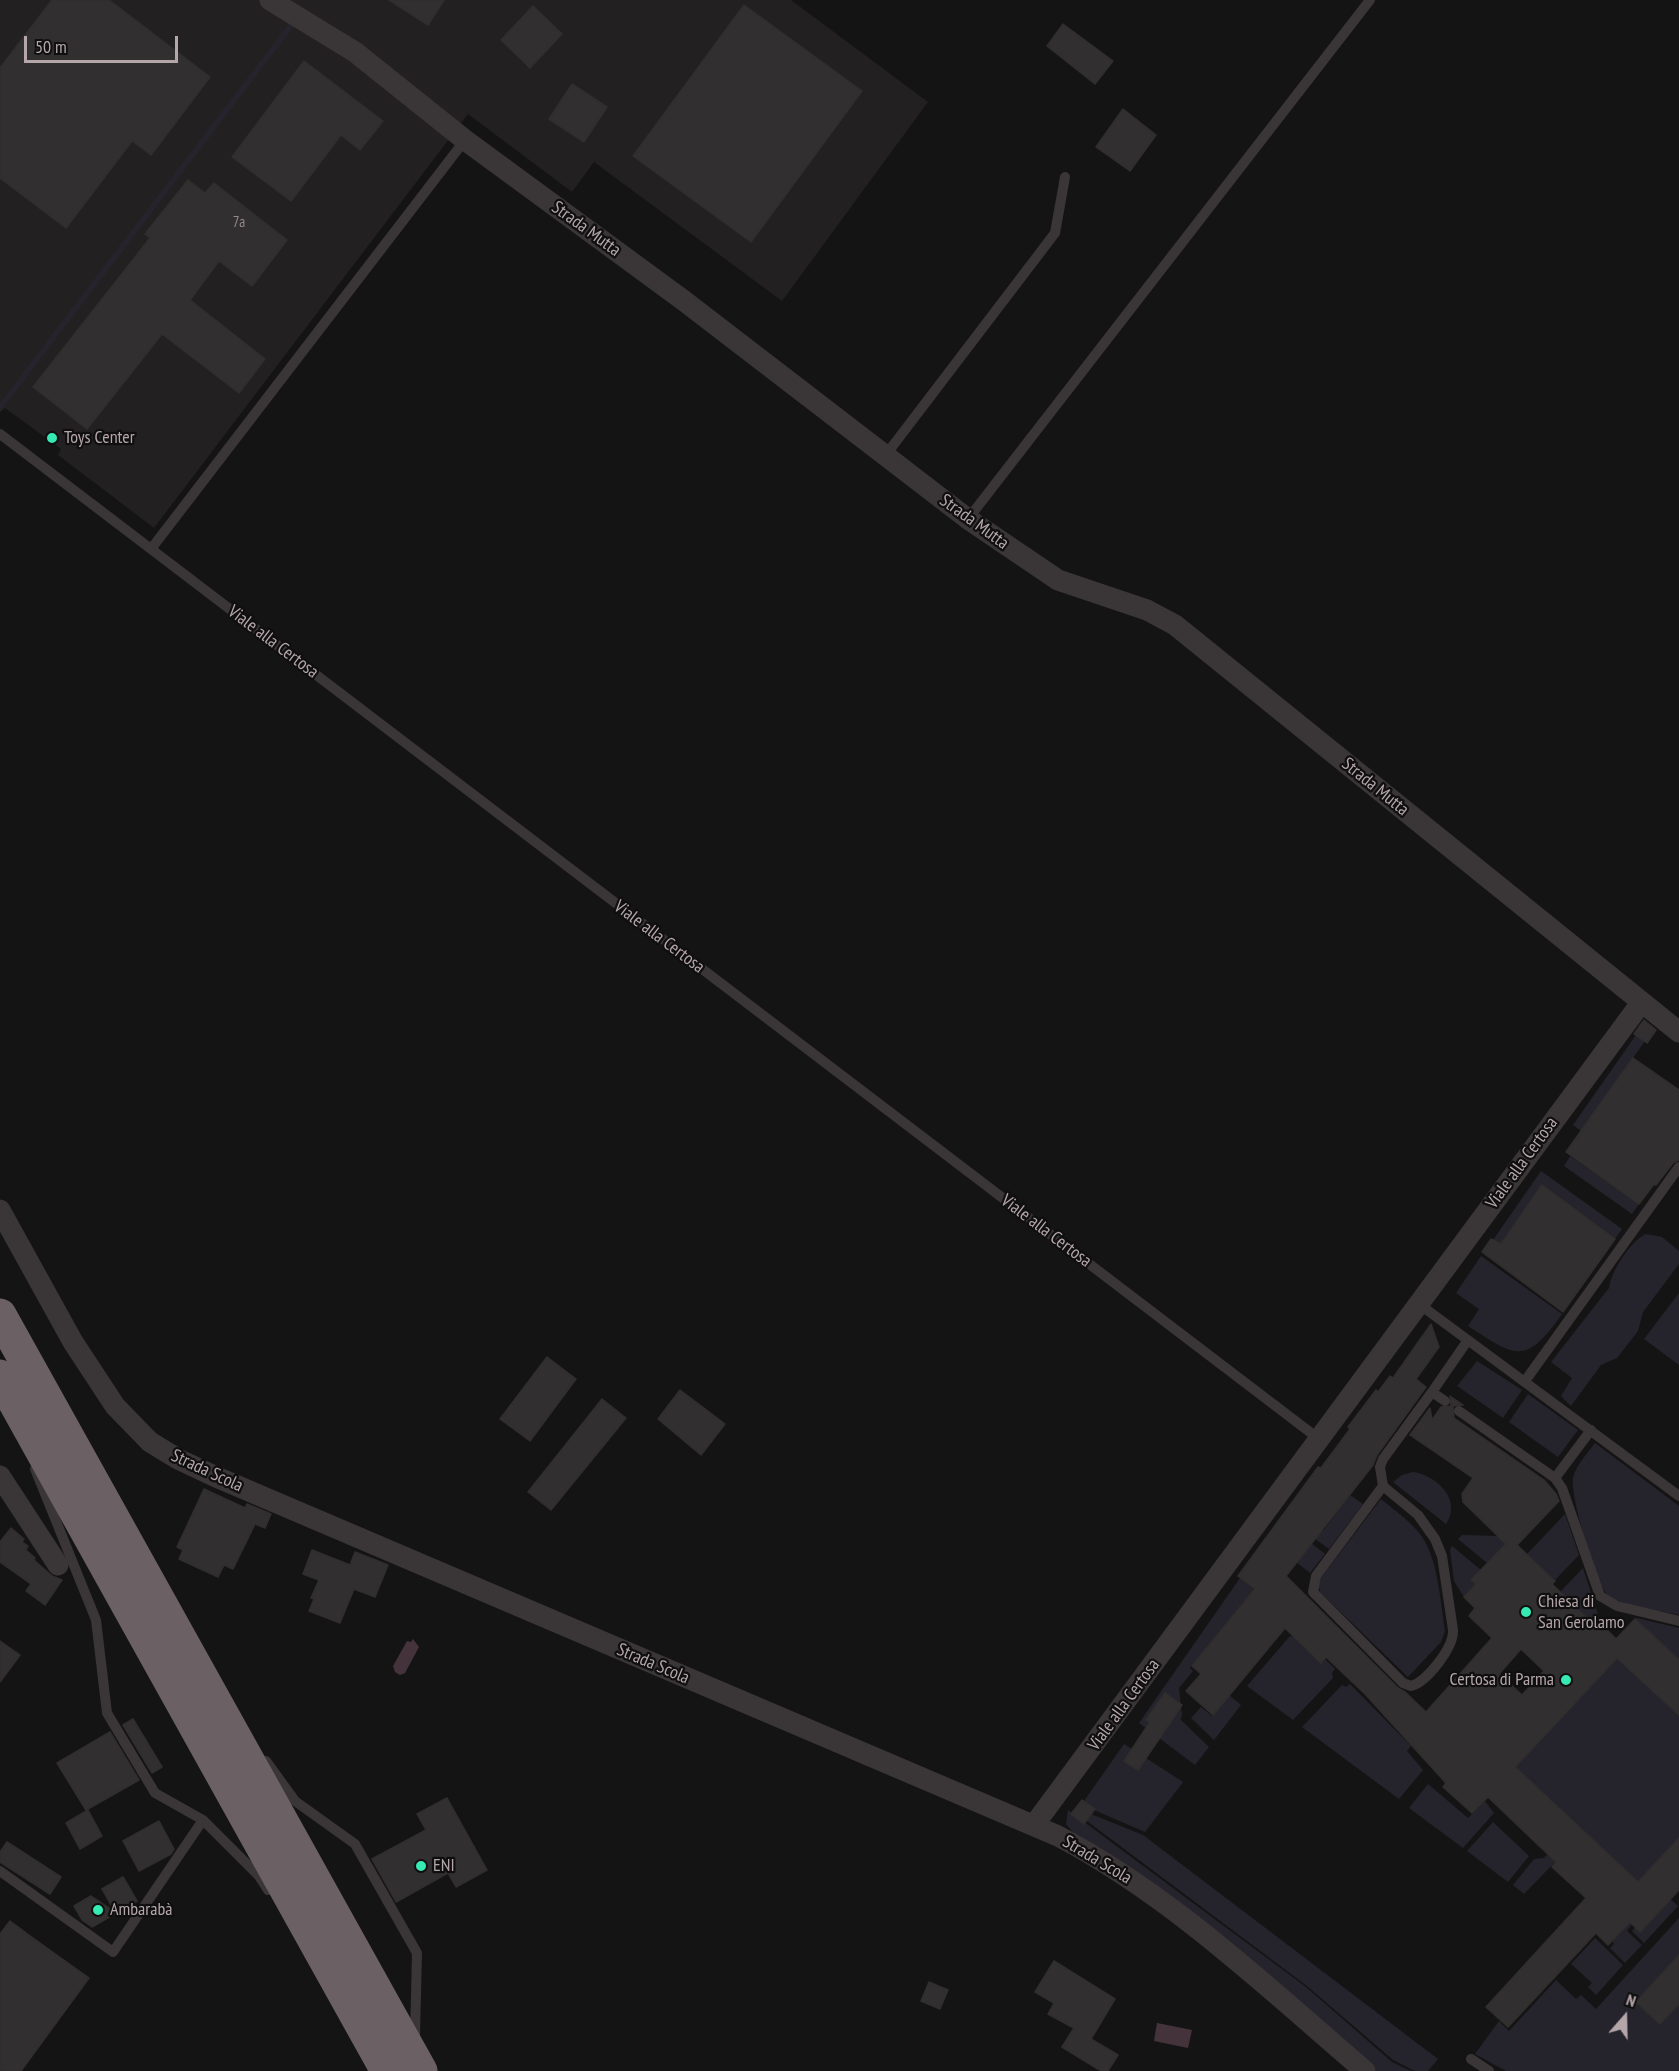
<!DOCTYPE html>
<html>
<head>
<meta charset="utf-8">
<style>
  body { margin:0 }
  #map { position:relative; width:1679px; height:2071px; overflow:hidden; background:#151414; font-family:"PT Sans Narrow",sans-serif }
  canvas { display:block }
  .north { position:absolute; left:1595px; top:1987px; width:60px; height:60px; -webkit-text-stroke:4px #100f0f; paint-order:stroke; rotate:20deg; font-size:16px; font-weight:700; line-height:24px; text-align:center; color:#b5a6aa }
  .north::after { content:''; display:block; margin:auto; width:21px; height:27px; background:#b5a6aa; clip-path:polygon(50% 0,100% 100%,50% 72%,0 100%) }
  .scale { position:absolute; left:24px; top:36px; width:154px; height:27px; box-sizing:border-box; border:3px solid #b5a6aa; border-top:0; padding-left:8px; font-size:18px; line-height:21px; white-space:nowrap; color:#b5a6aa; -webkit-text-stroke:4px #100f0f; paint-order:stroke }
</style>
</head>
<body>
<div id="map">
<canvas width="1679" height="2071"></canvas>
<div class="north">N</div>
<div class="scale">50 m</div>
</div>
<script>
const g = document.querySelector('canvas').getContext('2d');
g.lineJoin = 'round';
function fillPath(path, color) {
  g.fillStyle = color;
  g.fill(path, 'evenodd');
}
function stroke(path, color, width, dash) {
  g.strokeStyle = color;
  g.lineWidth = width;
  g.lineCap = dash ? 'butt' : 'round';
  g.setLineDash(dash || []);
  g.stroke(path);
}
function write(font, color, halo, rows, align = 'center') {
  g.font = font + ' "PT Sans Narrow",sans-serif';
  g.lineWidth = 4.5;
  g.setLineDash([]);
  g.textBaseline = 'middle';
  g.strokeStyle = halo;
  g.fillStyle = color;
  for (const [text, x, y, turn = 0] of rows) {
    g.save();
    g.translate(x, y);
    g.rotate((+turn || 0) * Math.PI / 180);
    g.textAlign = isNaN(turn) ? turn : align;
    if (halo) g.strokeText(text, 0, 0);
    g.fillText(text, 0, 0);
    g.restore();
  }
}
fillPath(new Path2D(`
  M0,0H791L928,102L782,301L594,162L572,192L468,114L154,528L58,455L61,449L5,408L0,412Z`), '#222020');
fillPath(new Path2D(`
  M290,22L295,25L0,412V403Z
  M1636,1035L1645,1041L1581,1131L1573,1125Z
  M1570,1156L1639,1204L1632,1214L1564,1166Z
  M1541,1171L1622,1229L1615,1239L1542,1186L1500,1245L1493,1240Z
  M1646,1234L1662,1237L1679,1251V1264L1643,1312L1638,1331L1617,1358L1601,1365L1571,1406L1561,1396L1572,1378L1551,1362L1609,1288C1611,1272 1630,1241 1646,1234Z
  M1481,1256L1562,1314C1526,1365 1517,1358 1468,1326L1479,1309L1456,1293Z
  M1679,1293V1365L1644,1339Z
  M1477,1361L1522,1390L1503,1418L1457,1386Z
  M1528,1394L1578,1430L1558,1457L1509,1422Z
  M1595,1443L1679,1506V1615C1658,1610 1626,1608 1608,1595C1596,1587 1570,1495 1573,1478C1576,1465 1587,1454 1595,1443Z
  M1413,1472C1436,1475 1463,1500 1446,1524L1393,1482L1402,1475Z
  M1350,1495L1363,1504L1329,1549L1314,1538L1321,1530L1323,1531Z
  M1381,1499C1394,1510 1412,1522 1422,1537C1439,1562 1440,1602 1445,1631L1441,1642L1408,1677L1321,1593L1318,1586L1321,1578Z
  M1565,1514L1579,1555L1555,1580L1527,1554Z
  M1462,1535L1498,1536L1510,1548L1487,1563L1458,1539Z
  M1311,1543L1325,1554L1310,1573L1296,1562Z
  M1452,1546L1481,1570L1471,1580L1476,1584L1464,1597L1454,1581L1450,1550Z
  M1583,1568L1601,1624L1597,1628L1560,1592Z
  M1240,1578L1260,1594L1217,1636L1190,1668L1193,1671L1179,1688L1182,1716L1180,1719L1209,1747L1195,1765L1139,1723ZM1165,1693L1178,1703L1163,1731L1146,1720Z
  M1637,1618L1679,1628V1660L1635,1619Z
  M1298,1633L1304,1647L1321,1662L1325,1659L1335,1669L1332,1673L1333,1678L1293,1720L1247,1686L1290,1636L1295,1637Z
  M1617,1658L1679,1715V1838L1638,1882L1515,1767Z
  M1350,1684L1411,1746L1407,1751L1423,1770L1399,1799L1302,1727L1342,1685L1346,1687Z
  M1229,1695L1241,1705L1214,1740L1191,1718L1201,1707L1212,1716Z
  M1124,1744L1132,1749L1124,1761L1137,1770L1146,1758L1183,1782L1145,1832L1094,1810L1084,1801Z
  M1428,1784L1468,1818L1485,1801L1494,1813L1463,1848L1409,1808Z
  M1068,1810L1306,1987L1392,2062L1411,2071H1376L1074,1834L1066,1824Z
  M1091,1814L1143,1835L1438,2059L1428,2071H1415L1393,2060L1307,1986L1087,1821Z
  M1493,1822L1529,1856L1508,1882L1467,1851Z
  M1548,1854L1556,1861L1524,1894L1513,1885L1534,1859L1544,1858Z
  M1660,1890L1678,1906L1644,1943L1632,1931L1635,1927L1640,1932L1665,1905Z
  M1679,1918V1955L1636,2002L1660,2024L1679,2004V2071H1506L1475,2054L1499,2021L1509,2031L1556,1980L1576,1999L1581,1995L1596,2009Z
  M1630,1922L1632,1924L1627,1931L1642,1945L1625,1963L1610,1948L1614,1944L1612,1941Z
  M1595,1938L1623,1965L1596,1995L1588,1987L1592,1983L1571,1964Z`), '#25242d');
fillPath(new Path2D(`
  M413,1639L419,1647L405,1673L400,1675L395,1672L393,1666L407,1641L411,1642Z
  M1157,2023L1192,2030L1188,2048L1154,2041Z`), '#45333c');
const building = new Path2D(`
  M52,0H109L210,77L151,155L132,141L66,228L0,178V68Z
  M389,0H444L428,25Z
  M744,5L862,91L751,242L633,156Z
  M533,6L562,34L530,68L501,40Z
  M1063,24L1113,61L1095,84L1047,46Z
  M304,61L383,121L360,150L341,135L291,201L232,157Z
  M572,84L607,107L584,142L549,119Z
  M1123,109L1156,135L1130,171L1096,147Z
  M188,180L205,193L214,183L287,240L252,286L219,261L190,300L265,359L239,393L162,334L87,429L33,387L150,238L145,234Z
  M1644,1020L1656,1030L1647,1043L1634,1034Z
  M1633,1058L1679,1090V1160L1673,1163L1656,1185L1654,1184L1639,1204L1566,1152Z
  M1542,1185L1615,1239L1563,1312L1482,1252L1491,1239L1501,1244Z
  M1431,1324L1439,1347L1416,1379L1426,1387L1377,1455L1373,1465L1286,1576L1398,1688L1405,1692L1426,1712L1492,1638L1469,1616L1475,1608L1464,1597L1476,1584L1471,1580L1506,1544L1463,1502L1462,1494L1473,1478L1410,1435L1430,1408L1432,1420L1441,1407L1451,1406L1450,1396L1463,1405L1453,1406L1454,1418L1544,1480L1556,1494L1559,1501L1517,1545L1555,1581L1552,1584L1597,1628L1601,1624L1616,1639L1635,1619L1679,1660V1715L1617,1658L1515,1767L1638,1882L1679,1838V1890L1640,1932L1630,1922L1608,1945L1596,1933L1508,2027L1486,2007L1586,1898L1552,1867L1556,1862L1488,1797L1472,1813L1443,1787L1446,1783L1365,1694L1326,1657L1321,1663L1285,1628L1213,1715L1186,1691L1201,1674L1192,1666L1255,1589L1238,1576L1318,1467L1321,1468L1350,1429L1348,1427L1376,1390L1378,1392L1390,1376L1393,1378ZM1521,1649L1544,1671L1522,1695L1499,1674Z
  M547,1357L576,1379L530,1441L500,1419Z
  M680,1390L725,1424L701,1455L658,1419Z
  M602,1399L626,1418L551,1510L528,1492Z
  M204,1489L245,1508L247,1504L271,1514L265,1528L255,1524L233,1569L224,1565L218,1577L179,1559L183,1550L177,1547Z
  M11,1528L24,1539L22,1542L28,1546L26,1550L35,1558L34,1560L52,1576L62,1580L45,1605L26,1591L31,1584L0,1562V1542Z
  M312,1550L350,1565L355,1552L388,1565L375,1597L354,1589L340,1623L309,1611L314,1599L311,1598L319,1580L303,1574Z
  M0,1641L20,1655L0,1682Z
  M1165,1693L1182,1705L1138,1770L1124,1761L1150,1722L1146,1720Z
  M133,1719L162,1767L152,1773L123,1725Z
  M110,1732L139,1780L86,1810L57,1763Z
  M447,1798L487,1870L456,1887L448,1873L396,1902L372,1859L426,1830L417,1814Z
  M1082,1800L1095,1809L1084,1824L1071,1814Z
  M88,1810L102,1836L80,1849L66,1823Z
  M159,1821L174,1849L171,1854L139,1871L123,1841Z
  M7,1842L61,1877L50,1894L0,1862V1852Z
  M123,1877L137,1901L92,1927L82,1920L74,1906L91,1896L115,1912L102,1889Z
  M10,1921L25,1932L24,1934L26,1933L89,1978L21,2071H0V1934Z
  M1679,1955V2004L1660,2024L1636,2002Z
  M1054,1961L1115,1999L1091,2039L1118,2055L1108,2071H1101L1062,2047L1074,2028L1048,2014L1054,2003L1035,1992Z
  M929,1982L948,1990L940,2009L921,2001Z`);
fillPath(building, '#312f2f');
stroke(building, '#312e2e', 1.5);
stroke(new Path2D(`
  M0,434L1319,1439
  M885,456L1055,233L1065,177
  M968,519L1370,0
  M151,549L465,140
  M1419,1304L1679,1496
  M1525,1381L1679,1167
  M1445,1401L1432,1392L1468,1340
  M1459,1411L1555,1478L1591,1430
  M35,1469L96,1620L107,1713L155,1793L203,1820L259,1876L268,1890
  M1555,1478L1562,1488L1600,1596L1617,1606L1679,1621
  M1383,1486L1316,1576L1313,1592L1403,1683L1411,1686C1427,1682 1454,1647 1453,1630L1442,1556L1435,1539L1418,1515L1383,1486L1380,1467L1383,1459L1432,1392
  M266,1761L295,1801L355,1844L417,1953L415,2036
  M0,1871L113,1952L203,1820
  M1471,2059L1489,2071`), '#3a3536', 10);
stroke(new Path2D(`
  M270,0L355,52L465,140L683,300L968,519L1058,580L1147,610L1175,625L1679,1032
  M0,1210L73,1342L115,1406L150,1442L178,1459L214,1476L1058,1836C1172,1896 1268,1988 1365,2071
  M0,1476L58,1565
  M1034,1825L1641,1003`), '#3a3536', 21);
stroke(new Path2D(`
  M0,1315L421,2071
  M0,1376L387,2071`), '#6b6164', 33);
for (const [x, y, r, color] of [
  [52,438,6,"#37eab3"],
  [1526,1612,6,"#37eab3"],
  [1566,1680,6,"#37eab3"],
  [421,1866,6,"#37eab3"],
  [98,1910,6,"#37eab3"]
]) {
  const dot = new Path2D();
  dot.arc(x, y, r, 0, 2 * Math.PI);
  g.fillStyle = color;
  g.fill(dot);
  stroke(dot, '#100f0f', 2);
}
write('15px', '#94888b', null, [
  ["7a",239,223]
]);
write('18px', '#b5a6aa', '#100f0f', [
  ["Strada Mutta",586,229,36],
  ["Strada Mutta",974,522,36],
  ["Viale alla Certosa",273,642,37],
  ["Strada Mutta",1375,787,39],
  ["Viale alla Certosa",659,937,37],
  ["Viale alla Certosa",1522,1163,-54],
  ["Viale alla Certosa",1046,1231,37],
  ["Strada Scola",207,1471,25],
  ["Strada Scola",653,1664,23],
  ["Viale alla Certosa",1124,1705,-54],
  ["Strada Scola",1097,1860,31]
]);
write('18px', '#b5a6aa', '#100f0f', [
  ["Toys Center",64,438],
  ["Chiesa di",1538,1602],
  ["San Gerolamo",1538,1623],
  ["Certosa di Parma",1554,1680,"right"],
  ["ENI",433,1866],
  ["Ambarabà",110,1910]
], 'left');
</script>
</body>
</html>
